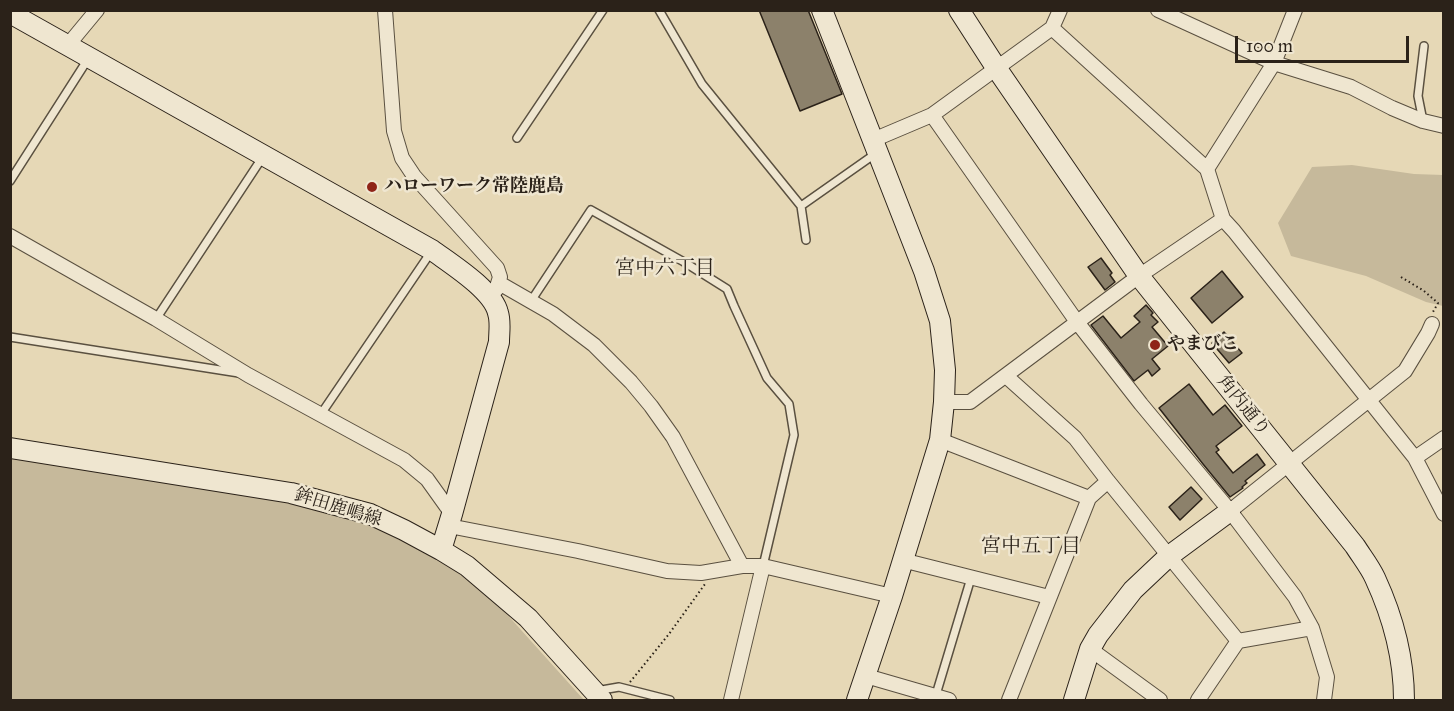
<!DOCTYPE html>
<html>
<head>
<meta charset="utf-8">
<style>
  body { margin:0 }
  #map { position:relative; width:1454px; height:711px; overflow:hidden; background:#e6d8b6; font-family:"IM FELL Great Primer",serif }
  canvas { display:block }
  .frame { position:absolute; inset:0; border:12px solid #2b2219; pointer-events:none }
  .scale { position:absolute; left:1235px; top:36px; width:174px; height:27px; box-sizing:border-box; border:3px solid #2b2219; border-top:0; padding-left:8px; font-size:18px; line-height:21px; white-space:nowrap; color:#2b2219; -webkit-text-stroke:4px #efe6d0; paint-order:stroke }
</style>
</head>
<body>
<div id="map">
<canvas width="1454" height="711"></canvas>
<div class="frame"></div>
<div class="scale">100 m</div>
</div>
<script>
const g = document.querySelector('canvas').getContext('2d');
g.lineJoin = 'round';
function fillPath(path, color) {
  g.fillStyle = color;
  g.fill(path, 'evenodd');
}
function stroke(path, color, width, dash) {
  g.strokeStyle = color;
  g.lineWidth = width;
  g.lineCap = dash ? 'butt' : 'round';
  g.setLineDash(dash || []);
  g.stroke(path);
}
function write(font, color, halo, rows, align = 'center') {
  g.font = font + ' "IM FELL Great Primer","Noto Serif JP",serif';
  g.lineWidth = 5;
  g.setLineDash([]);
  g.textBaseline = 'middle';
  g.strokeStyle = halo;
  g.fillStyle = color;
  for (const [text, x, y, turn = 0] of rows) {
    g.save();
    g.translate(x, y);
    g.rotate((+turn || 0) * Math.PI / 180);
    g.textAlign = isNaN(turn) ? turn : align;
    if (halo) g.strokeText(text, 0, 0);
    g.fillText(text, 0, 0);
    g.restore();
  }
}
fillPath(new Path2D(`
  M1352,165L1414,174L1443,175V306L1426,302L1366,276L1291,256L1278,223L1312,167Z
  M11,458L286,498L369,521L452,567L486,591L584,700H11Z`), '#c6b99b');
const building = new Path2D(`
  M759,10H808L842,94L800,111Z
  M1101,258L1112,273L1110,275L1115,282L1105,290L1088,267Z
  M1222,271L1243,297L1212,323L1191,298Z
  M1146,305L1153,313L1151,315L1158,322L1152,327L1168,346L1152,359L1160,369L1152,376L1148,370L1134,381L1091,325L1103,316L1121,338L1140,322L1134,316Z
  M1224,332L1242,353L1229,363L1212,343Z
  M1189,384L1213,415L1225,405L1242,426L1216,446L1219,450L1216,452L1233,473L1257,454L1265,465L1245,481L1247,483L1242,487L1243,488L1230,497L1203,464L1159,408Z
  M1191,487L1202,499L1180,520L1169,507Z`);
fillPath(building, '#8c816b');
stroke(building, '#2b2219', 1.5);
const lane = new Path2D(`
  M659,10L702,84L801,206L806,240
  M1423,121L1418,96L1424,46
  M517,138L603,10
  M10,181L88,59
  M801,206L875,154
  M531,301L591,210L684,262L727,289L734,306L767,378L789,404L794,435L763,566
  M156,319L262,158
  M10,337L239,373
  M321,414L431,252
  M596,691L619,687L670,700
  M935,698L971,578`);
const street = new Path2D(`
  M385,10L394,131L402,158L414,176L497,268L500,277L496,290
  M1158,10L1274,63L1351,87L1392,108L1423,121L1444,126
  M1295,10L1274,63L1207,169L1223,219L1234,231L1415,458L1444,514
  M1052,28L1207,169
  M68,45L97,10
  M932,115L1077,322L1141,404L1230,511L1295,597L1312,628L1327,677L1324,700
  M873,140L932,115L1052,28L1060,10
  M10,236L156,319L248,375L404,460L427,479L452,514
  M499,283L553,314L594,345L631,382L651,406L673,437L742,566
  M1006,376L1075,438L1108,481L1238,641
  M944,402H970L1139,276L1223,219
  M940,440L1089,498
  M1415,458L1444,438
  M1230,511L1405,371L1428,333L1432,324
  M449,526L578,551L667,571L701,573L742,566H763L731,700
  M902,560L1049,597
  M763,566L892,596
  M1090,649L1160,700
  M866,676L949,700
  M1009,700L1089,498L1108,481
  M1198,700L1238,641L1312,628`);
const secondary = new Path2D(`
  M822,10L924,271L940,321L945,370L944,402L940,440L892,596L857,700
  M959,10L997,69L1139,276L1355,546C1362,557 1370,567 1375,578C1393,617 1404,658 1404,700
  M10,13L432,250C451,264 493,290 498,313C501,322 499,332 499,342L452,514L441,550
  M10,448L291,493L370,514L404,530L441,550L467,566L528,618L602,700
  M1074,700L1090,649L1098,635L1133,590L1169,556L1230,511`);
stroke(lane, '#5a5040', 10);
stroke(street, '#5a5040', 16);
stroke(secondary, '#2b2219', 22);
stroke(new Path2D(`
  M1401,277L1424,291L1438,303L1433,312
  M630,682L669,634L705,584`), '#2b2219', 2, [1.5, 3]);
stroke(lane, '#efe6d0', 7);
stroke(street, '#efe6d0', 14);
stroke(secondary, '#efe6d0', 20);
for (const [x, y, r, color] of [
  [372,187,6,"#8f2418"],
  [1155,345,6,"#8f2418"]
]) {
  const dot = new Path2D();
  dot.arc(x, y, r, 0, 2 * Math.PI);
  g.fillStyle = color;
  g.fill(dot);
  stroke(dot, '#efe6d0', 2);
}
write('bold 18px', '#2b2219', '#efe6d0', [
  ["ハローワーク常陸鹿島",384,187],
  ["やまびこ",1167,345]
], 'left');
write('18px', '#2b2219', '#efe6d0', [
  ["角内通り",1243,406,51],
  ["鉾田鹿嶋線",338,508,17]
]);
write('20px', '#2b2219', '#efe6d0', [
  ["宮中六丁目",665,269],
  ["宮中五丁目",1031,547]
]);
</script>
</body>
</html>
